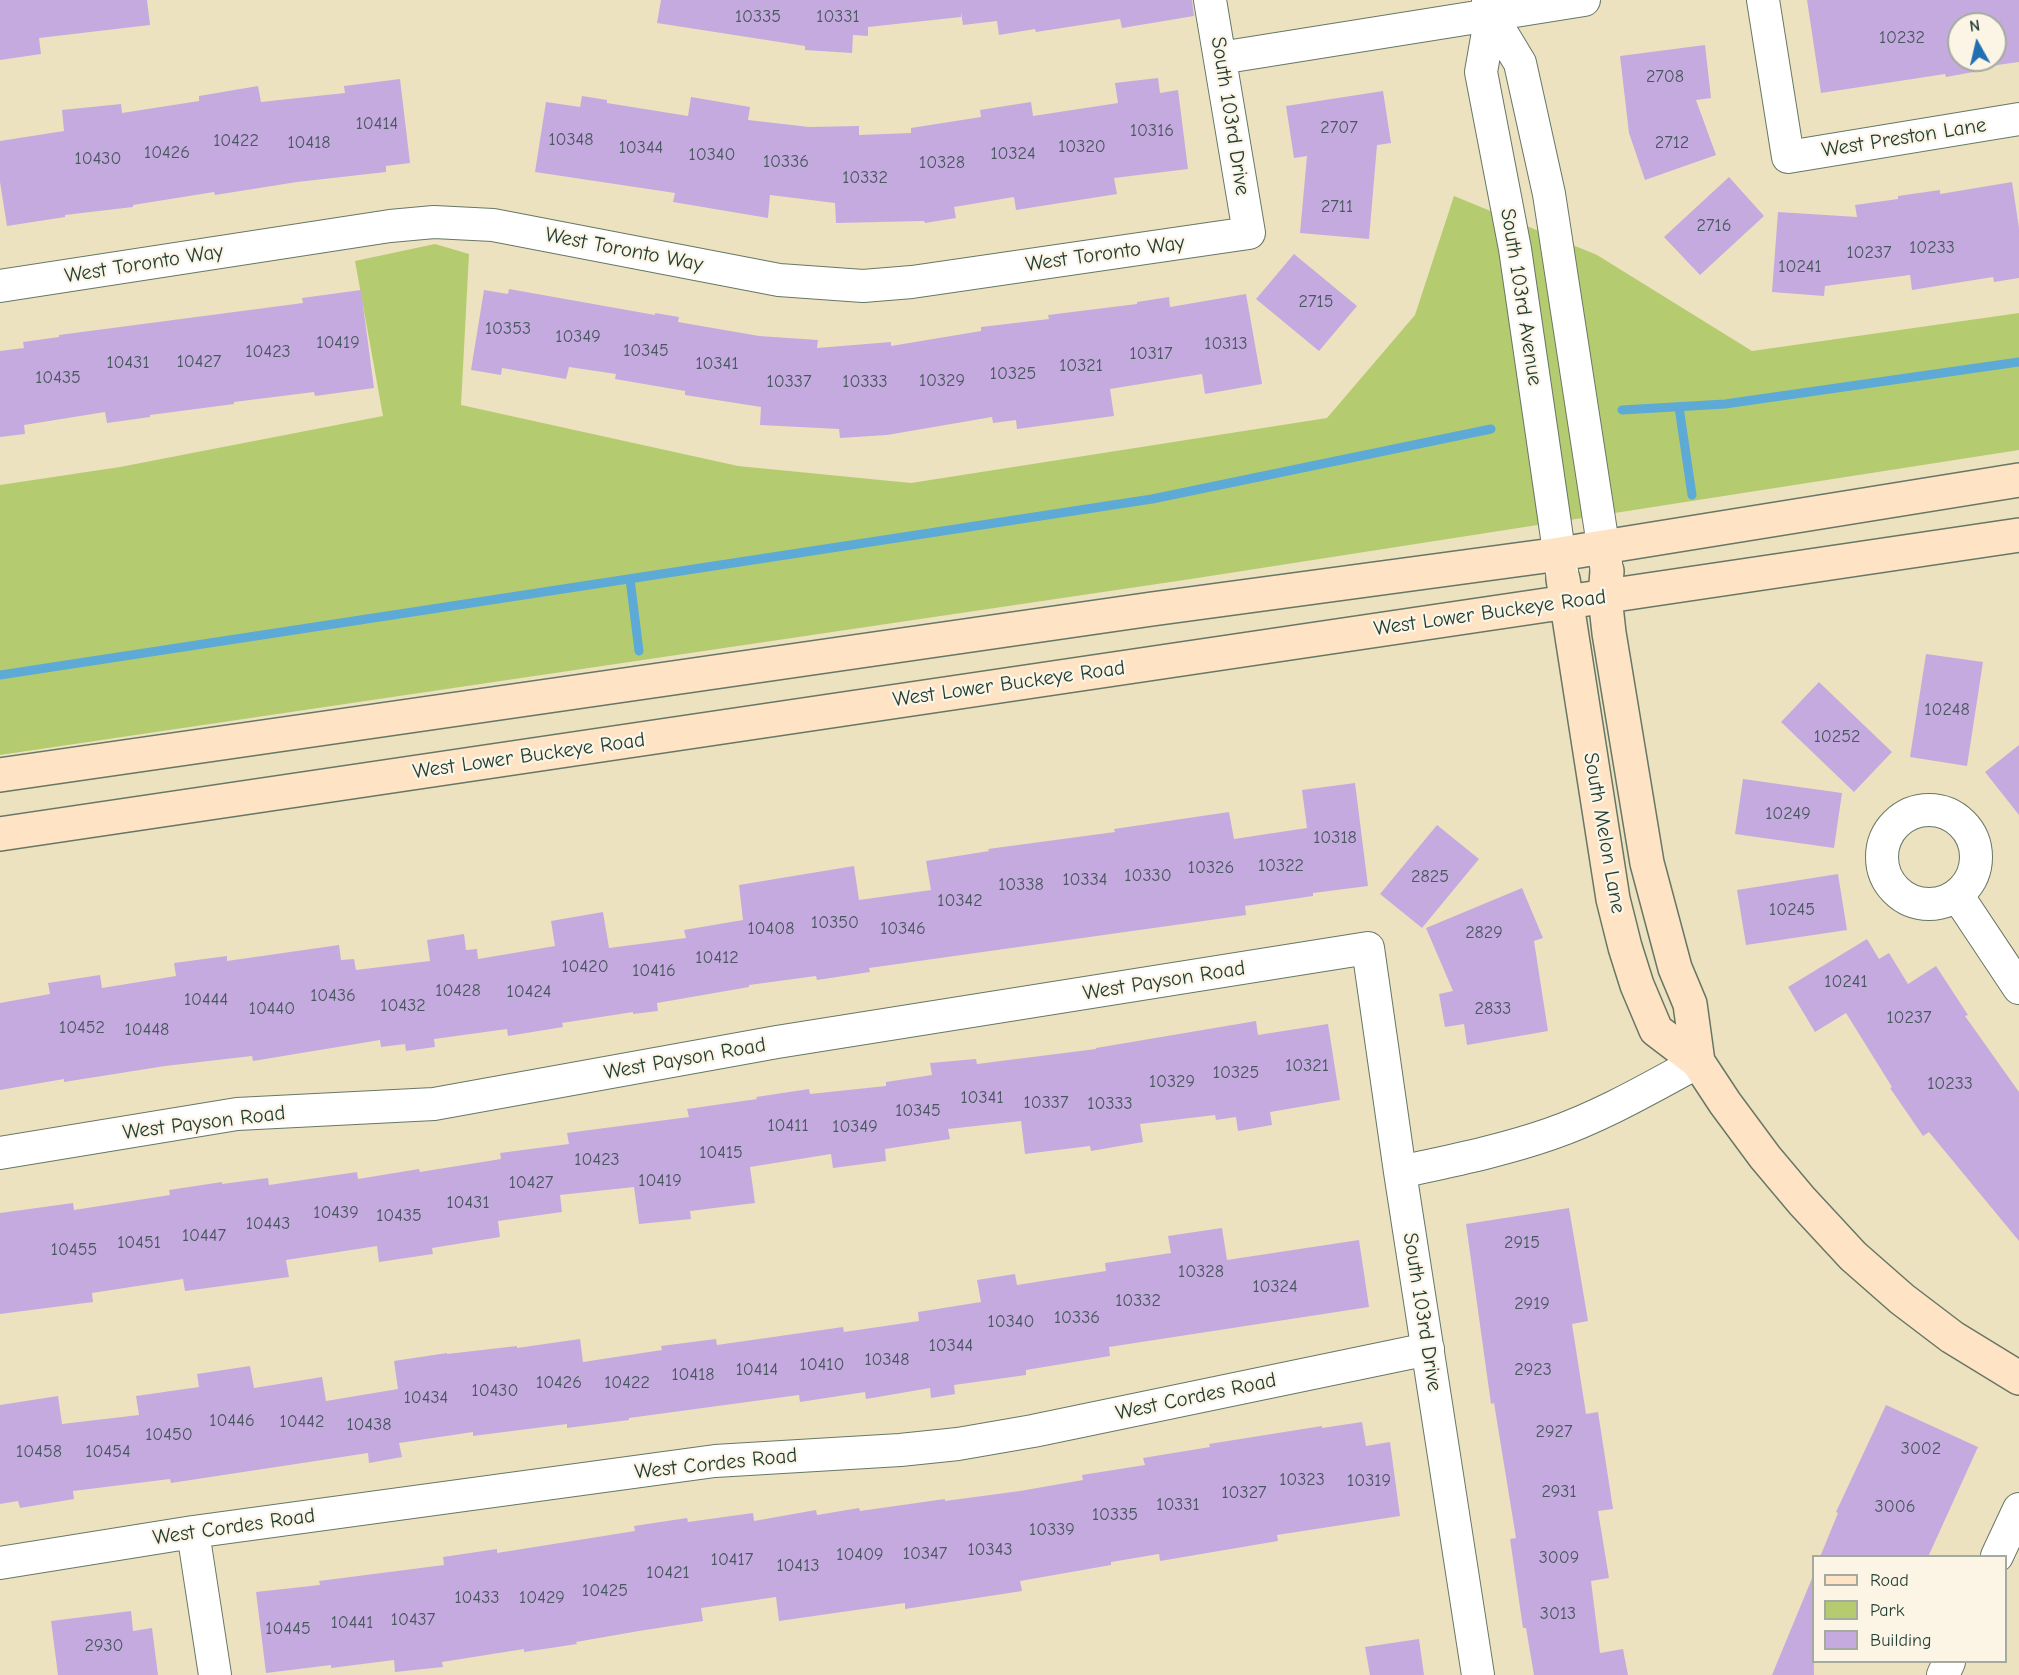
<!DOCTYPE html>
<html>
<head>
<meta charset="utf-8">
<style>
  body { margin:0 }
  #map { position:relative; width:2019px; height:1675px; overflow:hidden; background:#ece2c0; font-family:"Comic Neue",sans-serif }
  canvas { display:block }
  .legend { position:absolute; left:1812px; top:1555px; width:195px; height:108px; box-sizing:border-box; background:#fcf5e5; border:2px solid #a4ab9e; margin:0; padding:8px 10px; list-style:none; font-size:18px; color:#1f3d34 }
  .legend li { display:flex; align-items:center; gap:12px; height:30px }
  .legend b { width:30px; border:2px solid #a4ab9e }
  .north { position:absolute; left:1947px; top:12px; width:60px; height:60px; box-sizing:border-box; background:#fcf5e5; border:2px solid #a4ab9e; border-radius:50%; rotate:352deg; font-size:16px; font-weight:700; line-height:24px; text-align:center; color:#1f3d34 }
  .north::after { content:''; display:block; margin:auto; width:21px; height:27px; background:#1f6fb2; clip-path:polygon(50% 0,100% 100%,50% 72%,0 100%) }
</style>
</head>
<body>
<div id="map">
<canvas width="2019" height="1675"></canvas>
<ul class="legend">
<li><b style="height:8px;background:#fee4c5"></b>Road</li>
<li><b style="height:16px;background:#b5cb6f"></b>Park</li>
<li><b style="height:16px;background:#c5aadf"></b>Building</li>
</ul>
<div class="north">N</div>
</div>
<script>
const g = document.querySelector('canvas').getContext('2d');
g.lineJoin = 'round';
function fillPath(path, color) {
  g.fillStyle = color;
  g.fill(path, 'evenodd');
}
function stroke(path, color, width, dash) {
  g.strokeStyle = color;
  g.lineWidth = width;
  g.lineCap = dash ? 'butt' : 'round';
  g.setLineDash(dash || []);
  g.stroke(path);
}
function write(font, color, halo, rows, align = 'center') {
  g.font = font + ' "Comic Neue",sans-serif';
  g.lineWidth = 4.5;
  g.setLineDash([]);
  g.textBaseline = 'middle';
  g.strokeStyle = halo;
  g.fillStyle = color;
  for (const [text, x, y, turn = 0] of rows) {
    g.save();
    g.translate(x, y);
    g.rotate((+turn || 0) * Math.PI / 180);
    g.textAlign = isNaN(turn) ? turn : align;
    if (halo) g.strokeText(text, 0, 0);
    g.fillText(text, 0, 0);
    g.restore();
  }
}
fillPath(new Path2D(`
  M1454,196L1597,255L1752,351L2019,313V450L1191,579L0,755V485L120,467L383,416L355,261L435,244L469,254L461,405L738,466L911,483L1327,418L1415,315Z`), '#b5cb6f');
stroke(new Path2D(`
  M1679,407L1692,495
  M1622,410L1725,404L2019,362
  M630,579L639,651
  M0,675L1152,499L1491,429`), '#5caad5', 9);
fillPath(new Path2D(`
  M0,0H147L150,25L39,38L41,54L0,60Z
  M661,0H1192L1194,16L1122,28L1120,19L1036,32L1035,29L999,35L997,21L963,25L961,12V17L868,27V36L853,35L852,53L805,50V46L657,23Z
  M1807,0H2019V62L1990,66V69L1946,77L1945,74L1821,93ZM1959,24H1995V60H1959Z
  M1705,45L1711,98L1696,100L1716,155L1645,180L1629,133L1620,56Z
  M1158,78L1160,93L1178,90L1188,169L1114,178L1117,194L1016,210L1014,197L954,207L956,218L925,223L924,221L836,223L835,203L770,195L768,218L673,202L675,193L535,172L546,102L580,107L582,96L607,100V103L688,116L691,97L750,107L748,120L809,127L859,126V135L911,133V128L981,117L980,110L1031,102L1033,116L1118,103L1115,83Z
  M400,79L410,163L386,166V172L297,182L215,195L214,192L133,205V207L65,215V217L7,226L0,182V141L64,131L62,110L121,104L122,113L199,101V96L258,86L261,102L345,93L344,86Z
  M1383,91L1391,143L1377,145L1369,239L1300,233L1307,156L1294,158L1286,106Z
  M1729,177L1764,216L1700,275L1664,237Z
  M2012,182L2019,228V278L1994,282L1993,277L1912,290L1910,275L1825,286L1824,296L1772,292L1778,212L1857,217L1855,205L1898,199V196L1940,190V194Z
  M1294,254L1357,306L1319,351L1256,299Z
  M509,289L655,315V313L679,317L678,322L759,336L818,340L817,348L891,342V346L981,331V327L1049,319L1048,315L1137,304V302L1169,297L1170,307L1246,294L1262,384L1205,394L1202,374L1110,389L1114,416L1017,429L1016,420L993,423L992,417L887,435L840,438L839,429L760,425L761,407L685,395V391L615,379L616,374L569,367L566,379L502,368L501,375L471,370L484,290L508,294Z
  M361,290L374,388L315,396L314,392L234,402V404L150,415V417L107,423L105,412L24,425L25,434L0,437V351L24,348L23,342L59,337V335L303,303L302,298Z
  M1926,654L1983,662L1967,766L1910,757Z
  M1819,682L1892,752L1854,792L1781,722Z
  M2019,745V815L1985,772Z
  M1743,779L1842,793L1834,848L1735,834Z
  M1355,783L1368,886L1313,893V896L1245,906L1246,915L869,968L870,972L817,980L816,976L749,985V987L657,1003L658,1011L633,1014V1012L562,1023L563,1027L508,1036L507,1029L434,1039L435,1047L406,1051L405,1044L381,1047L380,1040L253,1061L252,1056L165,1066L64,1082V1079L0,1090V1003L50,994L48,983L100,975L102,988L176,976L174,963L227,956V961L339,945L341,960L354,959L356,970L430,961L427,940L464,934L466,950L477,949L478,959L555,946L551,921L603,912L609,948L686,938L684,930L743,920L739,885L854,866L859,900L931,890L926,861L989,851L988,849L1115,832L1114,829L1229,812L1234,839L1307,828L1302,790Z
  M1437,825L1479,859L1422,928L1380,894Z
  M1838,874L1847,930L1746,945L1737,890Z
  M1522,888L1543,938L1534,941L1548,1031L1467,1045L1464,1024L1445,1027L1439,994L1453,991L1426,928Z
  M1867,939L1879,959L1889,953L1908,984L1936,966L1968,1015L1965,1016L2019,1092V1241L1929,1132L1923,1136L1890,1088L1892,1087L1846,1013L1815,1032L1788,987Z
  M1256,1021L1258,1035L1328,1024L1340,1100L1270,1112L1272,1125L1238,1131L1236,1117L1216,1120L1215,1115L1140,1124L1143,1142L1091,1151L1090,1146L1025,1154L1021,1121L948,1129L950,1139L885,1149L886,1161L833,1168L831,1154L750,1167L755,1203L690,1211L691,1219L639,1224L634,1187L560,1195L562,1212L498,1221L500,1237L432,1248L433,1254L379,1262L377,1246L286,1260L289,1277L185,1291L183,1279L92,1293L93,1302L0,1314V1213L73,1203L74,1210L170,1195L169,1190L222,1182V1184L268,1178L269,1185L357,1172L358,1179L419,1169L420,1172L501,1159L500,1153L569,1144L567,1133L689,1117L687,1109L757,1099L756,1097L809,1089L810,1094L886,1086V1082L932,1075L930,1063L976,1059L977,1064L1096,1049V1048Z
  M1569,1208L1588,1321L1572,1324L1586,1414L1598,1412L1613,1509L1598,1511L1609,1578L1591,1581L1600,1653L1623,1649L1628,1675H1534L1526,1628H1523L1510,1539L1516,1538L1494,1403L1491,1404L1466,1224Z
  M1222,1228L1227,1260L1359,1240L1369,1307L1109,1347L1110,1356L1026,1370V1375L954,1385L955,1394L931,1398L930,1388L866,1399L865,1392L800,1402L799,1395L629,1418V1420L567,1428V1424L473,1436V1432L399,1443L402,1457L369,1463L368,1453L171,1483L170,1479L73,1491L74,1499L20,1508L18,1501L0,1504V1405L58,1396L62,1424L139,1415L136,1396L199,1387L197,1374L250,1366L254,1388L322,1377L326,1401L398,1389L394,1361L447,1353V1354L517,1346V1348L580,1339L583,1362L662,1350L661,1346L716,1339L717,1345L843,1327L844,1332L919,1321L918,1312L981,1302L977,1280L1015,1274L1017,1285L1106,1271L1105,1263L1171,1253L1168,1236Z
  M1886,1405L1978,1447L1928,1557H1820L1838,1513L1836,1512Z
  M1362,1422L1366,1446L1390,1442L1400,1516L1277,1535L1278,1541L1160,1561L1159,1554L1111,1562V1565L1020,1581L1022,1591L905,1609V1603L779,1621L776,1597L701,1608L703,1621L639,1631L576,1642L577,1644L524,1652V1649L442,1662L443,1667L395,1672L394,1660L331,1668V1665L266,1673L256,1592L320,1585L319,1581L444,1565L443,1557L497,1549V1553L635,1531L634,1526L687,1518L688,1522L753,1513L754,1521L816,1510L817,1515L859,1508L860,1511L945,1499V1501L1020,1491L1083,1480L1082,1475L1145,1465L1143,1458L1210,1447L1209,1444L1322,1426V1428Z
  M1813,1576L1814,1675H1772Z
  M131,1611L133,1631L152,1628L158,1675H58L51,1621Z
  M1419,1639L1424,1675H1370L1365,1647Z`), '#c5aadf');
const street = new Path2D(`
  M1488,0L1491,15L1520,63L1549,194L1607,571
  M1763,0L1788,157L2019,119
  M1491,15L1481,72L1515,249L1563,579
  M1220,58L1584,0
  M0,286L390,226L434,222L493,225L779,280L863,286L912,282L1249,233L1210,0
  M1882 857a47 47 0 1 1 94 0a47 47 0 1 1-94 0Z
  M1957,895L2019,988
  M0,1153L237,1114L434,1104L777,1042L1368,948L1400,1172L1478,1675
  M1400,1172C1450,1161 1501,1151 1550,1134C1602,1116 1650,1088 1698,1062
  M193,1532L215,1675
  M1997,1556L2019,1509
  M0,1563L193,1532L715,1461L900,1450L958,1444L1033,1431L1428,1349
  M1943,1675L1949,1662`);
const secondary = new Path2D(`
  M1607,571L1605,597L1609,633L1647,863L1675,968L1690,1004L1698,1062
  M1563,579L1613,899L1625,947L1637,985L1656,1030L1698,1062L1725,1103L1765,1157L1802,1201L1853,1256L1902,1299L1952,1337L2019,1378
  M0,775L1152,609L1560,554L2019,480
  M0,834L2019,535`);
stroke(street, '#677765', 34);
stroke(secondary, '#677765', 36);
stroke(street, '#fff', 32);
stroke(secondary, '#fee4c5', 33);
write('18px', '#48585f', null, [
  ["10335",758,17],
  ["10331",838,17],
  ["10232",1902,38],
  ["2708",1665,77],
  ["10414",377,124],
  ["2707",1339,128],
  ["10316",1152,131],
  ["10348",571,140],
  ["10422",236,141],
  ["10418",309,143],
  ["2712",1672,143],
  ["10320",1082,147],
  ["10344",641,148],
  ["10426",167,153],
  ["10324",1013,154],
  ["10340",712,155],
  ["10430",98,159],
  ["10336",786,162],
  ["10328",942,163],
  ["10332",865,178],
  ["2711",1337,207],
  ["2716",1714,226],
  ["10233",1932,248],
  ["10237",1869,253],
  ["10241",1800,267],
  ["2715",1316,302],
  ["10353",508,329],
  ["10349",578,337],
  ["10419",338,343],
  ["10313",1226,344],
  ["10345",646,351],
  ["10423",268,352],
  ["10317",1151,354],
  ["10427",199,362],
  ["10431",128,363],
  ["10341",717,364],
  ["10321",1081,366],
  ["10325",1013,374],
  ["10435",58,378],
  ["10329",942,381],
  ["10337",789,382],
  ["10333",865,382],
  ["10248",1947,710],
  ["10252",1837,737],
  ["10249",1788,814],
  ["10318",1335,838],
  ["10322",1281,866],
  ["10326",1211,868],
  ["10330",1148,876],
  ["2825",1430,877],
  ["10334",1085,880],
  ["10338",1021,885],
  ["10342",960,901],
  ["10245",1792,910],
  ["10350",835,923],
  ["10408",771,929],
  ["10346",903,929],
  ["2829",1484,933],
  ["10412",717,958],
  ["10420",585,967],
  ["10416",654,971],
  ["10241",1846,982],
  ["10428",458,991],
  ["10424",529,992],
  ["10436",333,996],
  ["10444",206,1000],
  ["10432",403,1006],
  ["10440",272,1009],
  ["2833",1493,1009],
  ["10237",1909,1018],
  ["10452",82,1028],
  ["10448",147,1030],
  ["10321",1307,1066],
  ["10325",1236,1073],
  ["10329",1172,1082],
  ["10233",1950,1084],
  ["10341",982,1098],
  ["10337",1046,1103],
  ["10333",1110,1104],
  ["10345",918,1111],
  ["10411",788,1126],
  ["10349",855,1127],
  ["10415",721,1153],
  ["10423",597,1160],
  ["10419",660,1181],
  ["10427",531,1183],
  ["10431",468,1203],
  ["10439",336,1213],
  ["10435",399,1216],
  ["10443",268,1224],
  ["10447",204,1236],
  ["10451",139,1243],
  ["2915",1522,1243],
  ["10455",74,1250],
  ["10328",1201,1272],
  ["10324",1275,1287],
  ["10332",1138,1301],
  ["2919",1532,1304],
  ["10336",1077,1318],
  ["10340",1011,1322],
  ["10344",951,1346],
  ["10348",887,1360],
  ["10410",822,1365],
  ["10414",757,1370],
  ["2923",1533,1370],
  ["10418",693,1375],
  ["10426",559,1383],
  ["10422",627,1383],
  ["10430",495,1391],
  ["10434",426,1398],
  ["10446",232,1421],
  ["10442",302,1422],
  ["10438",369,1425],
  ["2927",1554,1432],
  ["10450",169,1435],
  ["3002",1921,1449],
  ["10458",39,1452],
  ["10454",108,1452],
  ["10323",1302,1480],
  ["10319",1369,1481],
  ["2931",1559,1492],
  ["10327",1244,1493],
  ["10331",1178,1505],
  ["3006",1895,1507],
  ["10335",1115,1515],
  ["10339",1052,1530],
  ["10343",990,1550],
  ["10347",925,1554],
  ["10409",860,1555],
  ["3009",1559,1558],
  ["10417",732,1560],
  ["10413",798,1566],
  ["10421",668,1573],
  ["10425",605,1591],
  ["10433",477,1598],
  ["10429",542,1598],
  ["3013",1558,1614],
  ["10437",413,1620],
  ["10441",352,1623],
  ["10445",288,1629],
  ["2930",104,1646]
]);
write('21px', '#1f3d34', '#fcf5e5', [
  ["South 103rd Drive",1230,116,81],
  ["West Preston Lane",1904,138,-9],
  ["West Toronto Way",624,250,11],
  ["West Toronto Way",1105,254,-8],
  ["West Toronto Way",144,264,-9],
  ["South 103rd Avenue",1521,297,81],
  ["West Lower Buckeye Road",1490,613,-8],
  ["West Lower Buckeye Road",1009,684,-8],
  ["West Lower Buckeye Road",529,756,-8],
  ["South Melon Lane",1604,833,80],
  ["West Payson Road",1164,981,-9],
  ["West Payson Road",685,1059,-10],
  ["West Payson Road",204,1123,-7],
  ["South 103rd Drive",1422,1312,81],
  ["West Cordes Road",1196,1397,-12],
  ["West Cordes Road",716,1464,-6],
  ["West Cordes Road",234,1527,-8]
]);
</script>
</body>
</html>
